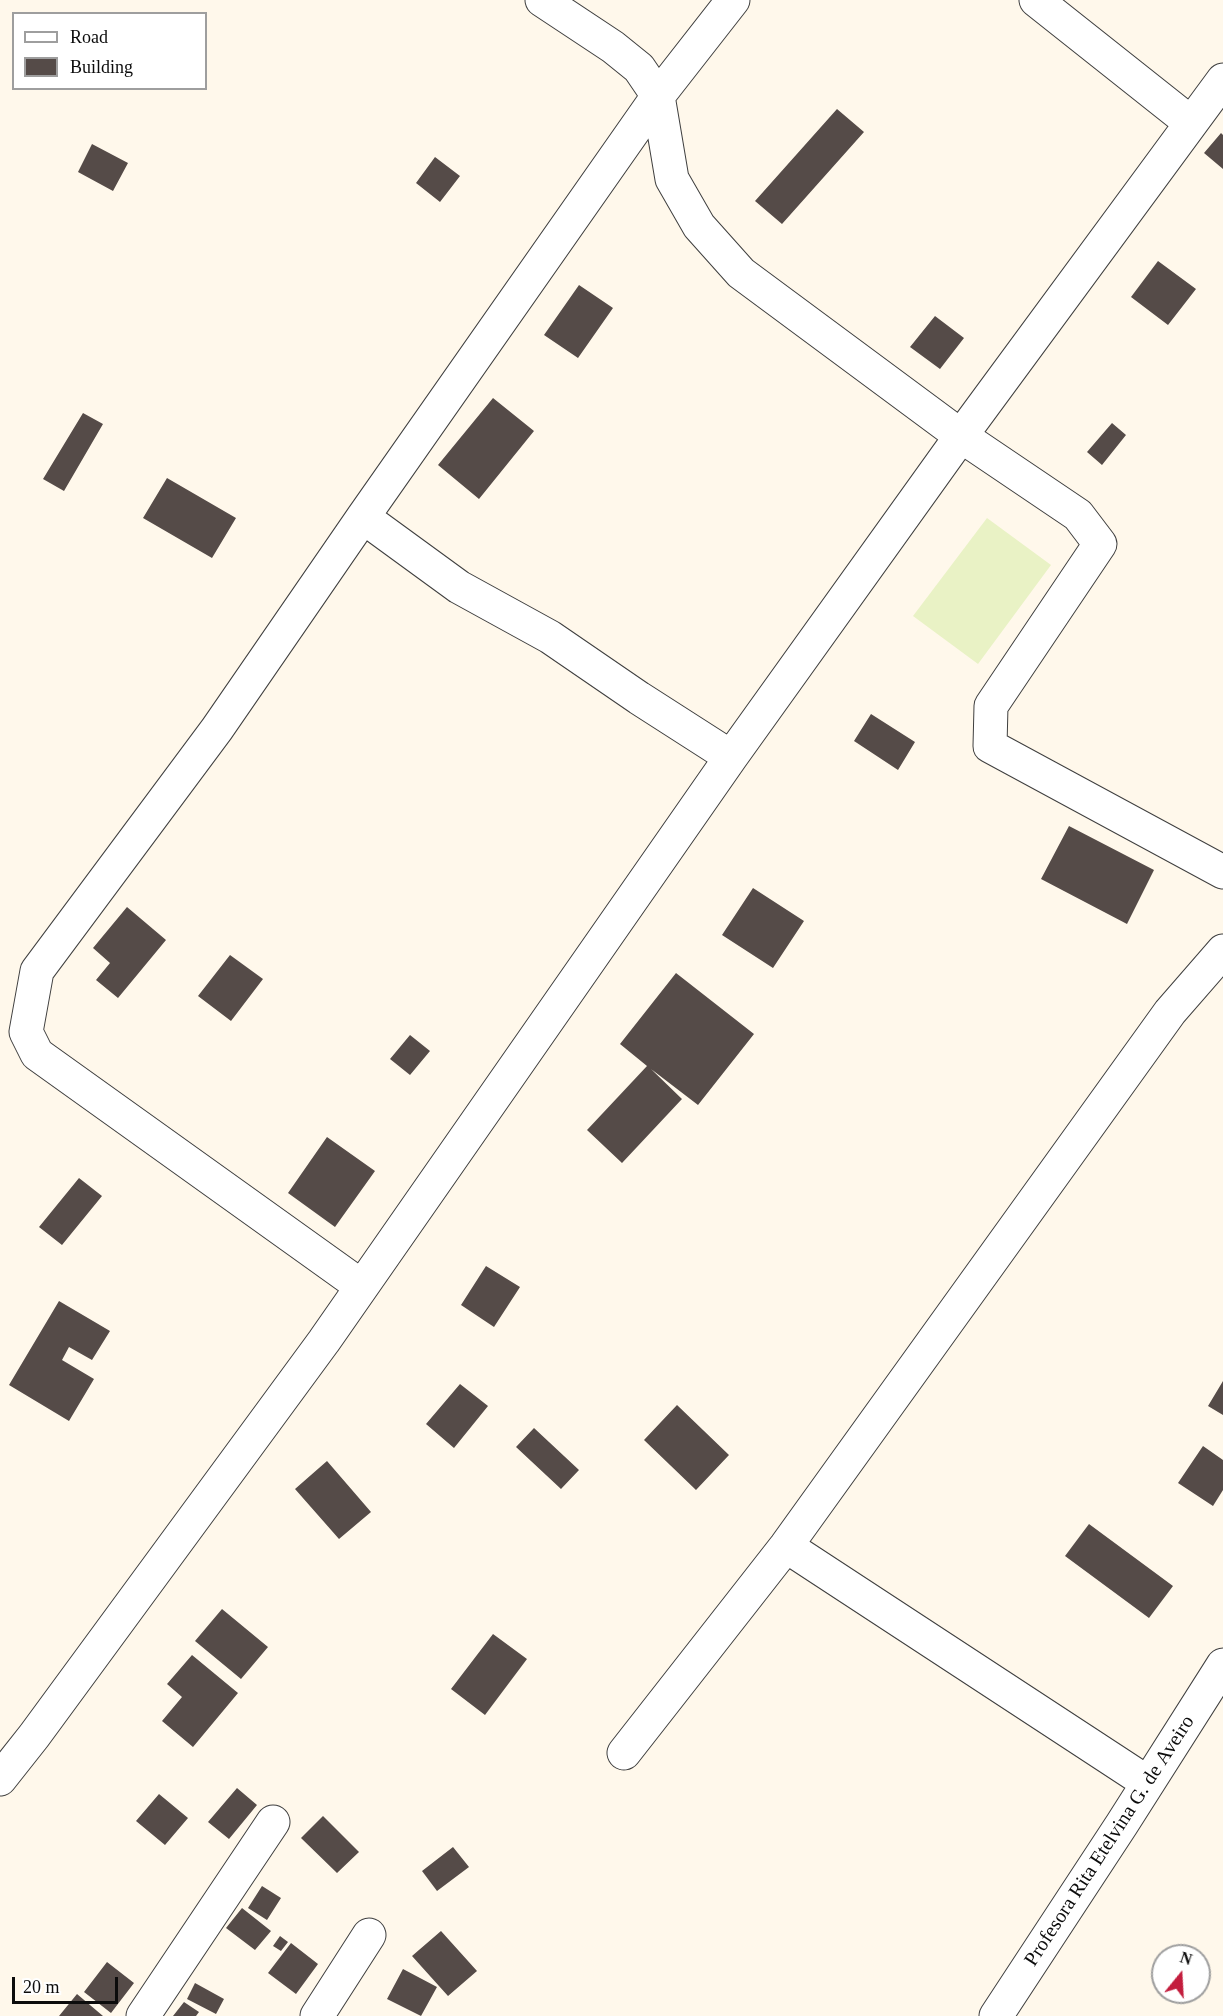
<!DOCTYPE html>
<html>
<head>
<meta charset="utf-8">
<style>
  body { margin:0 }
  #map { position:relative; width:1223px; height:2016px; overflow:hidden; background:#fff8eb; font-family:"Times New Roman",serif }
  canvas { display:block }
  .legend { position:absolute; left:12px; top:12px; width:195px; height:78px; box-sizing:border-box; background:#fff; border:2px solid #9e9e9e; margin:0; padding:8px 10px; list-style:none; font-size:18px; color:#0c0c0c }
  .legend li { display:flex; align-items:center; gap:12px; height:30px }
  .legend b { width:30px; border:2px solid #9e9e9e }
  .north { position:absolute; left:1151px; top:1944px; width:60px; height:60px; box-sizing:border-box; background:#fff; border:2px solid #9e9e9e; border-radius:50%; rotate:18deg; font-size:16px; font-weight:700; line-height:24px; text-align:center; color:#0c0c0c }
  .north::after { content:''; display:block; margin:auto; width:21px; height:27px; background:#c31d3d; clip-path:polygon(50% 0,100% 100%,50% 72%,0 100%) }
  .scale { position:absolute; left:12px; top:1977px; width:106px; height:27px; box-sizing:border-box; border:3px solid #0c0c0c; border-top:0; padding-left:8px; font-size:18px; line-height:21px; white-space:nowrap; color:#0c0c0c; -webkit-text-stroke:4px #fff; paint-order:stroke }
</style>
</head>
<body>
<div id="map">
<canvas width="1223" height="2016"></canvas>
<ul class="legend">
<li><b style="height:8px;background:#fff"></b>Road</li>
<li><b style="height:16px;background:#554b48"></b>Building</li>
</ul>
<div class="north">N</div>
<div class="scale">20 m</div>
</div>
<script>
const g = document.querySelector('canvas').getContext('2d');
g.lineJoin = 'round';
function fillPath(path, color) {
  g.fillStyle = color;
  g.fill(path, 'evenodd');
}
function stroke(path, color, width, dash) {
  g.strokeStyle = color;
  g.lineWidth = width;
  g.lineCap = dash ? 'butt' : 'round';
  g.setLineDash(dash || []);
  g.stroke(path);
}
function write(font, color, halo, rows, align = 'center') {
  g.font = font + ' "Times New Roman",serif';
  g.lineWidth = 6;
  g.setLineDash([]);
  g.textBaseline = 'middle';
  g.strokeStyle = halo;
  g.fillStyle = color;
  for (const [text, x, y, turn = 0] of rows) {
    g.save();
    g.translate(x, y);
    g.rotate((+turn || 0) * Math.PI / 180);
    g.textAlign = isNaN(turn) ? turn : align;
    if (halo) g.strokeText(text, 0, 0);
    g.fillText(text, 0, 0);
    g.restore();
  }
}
fillPath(new Path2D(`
  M987,518L1051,565L978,664L913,616Z`), '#e9f2c5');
fillPath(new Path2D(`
  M837,109L864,132L782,224L755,201Z
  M1221,133L1223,135V169L1204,153Z
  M92,144L128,163L113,191L78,172Z
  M435,157L460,176L440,202L416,183Z
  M1158,261L1196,289L1168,325L1131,297Z
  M579,285L613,308L578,358L544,335Z
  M935,316L964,338L940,369L910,347Z
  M493,398L534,431L479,499L438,465Z
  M83,413L103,424L64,491L43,479Z
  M1112,423L1126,435L1102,465L1087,452Z
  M167,478L236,518L212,558L143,518Z
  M871,714L915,742L898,770L854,741Z
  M1069,826L1154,870L1127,924L1041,879Z
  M753,888L804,921L773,968L722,935Z
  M127,907L166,940L118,998L96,980L110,963L93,948Z
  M230,955L263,979L231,1021L198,996Z
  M676,973L754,1034L698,1105L651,1069L682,1099L622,1163L587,1130L647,1066L620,1044Z
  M410,1035L430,1051L410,1075L390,1059Z
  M327,1137L375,1171L335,1227L288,1193Z
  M79,1178L102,1196L62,1245L39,1227Z
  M486,1266L520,1287L494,1327L461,1305Z
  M59,1301L110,1331L92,1360L69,1347L62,1360L94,1379L69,1421L9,1385Z
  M1223,1381V1415L1208,1406Z
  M460,1384L488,1406L454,1448L426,1424Z
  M677,1405L729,1455L696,1490L644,1440Z
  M534,1428L579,1470L561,1489L516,1447Z
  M1203,1446L1223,1460V1490L1213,1506L1178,1483Z
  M327,1461L371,1512L339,1539L295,1489Z
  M1089,1524L1173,1586L1149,1618L1065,1556Z
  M222,1609L268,1647L241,1679L195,1641Z
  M493,1634L527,1659L485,1715L451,1689Z
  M192,1655L238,1693L193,1747L162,1721L182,1697L167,1684Z
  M237,1788L257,1805L229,1839L208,1822Z
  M159,1794L188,1818L165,1845L136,1821Z
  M323,1816L359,1852L337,1873L301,1838Z
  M453,1847L469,1867L437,1891L422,1871Z
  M262,1886L281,1898L267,1920L248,1908Z
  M242,1908L271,1931L255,1950L226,1928Z
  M441,1931L477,1971L448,1996L412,1956Z
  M280,1936L288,1942L281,1951L273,1946Z
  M291,1943L318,1964L296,1994L268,1973Z
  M107,1962L134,1983L111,2013L84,1992Z
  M403,1969L437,1987L421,2016L387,1999Z
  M195,1983L224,1999L216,2014L187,1999Z
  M77,1994L103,2016H59Z
  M184,2002L199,2012L196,2016H173Z`), '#554b48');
const minor = new Path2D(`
  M542,0L613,47L639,68L658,96L672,179L699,226L741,273L961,436L1078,515L1100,544L991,706L990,746L1223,872
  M1036,0L1191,123
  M363,517L459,587L550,637L639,698L731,757
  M361,1286L37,1054L26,1032L37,971L217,729L363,517L658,96L733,0
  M786,1546L1148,1783
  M624,1753L786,1546L1170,1012L1223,951
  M0,1779L34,1736L324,1341L731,757L961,436L1223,80
  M143,2016L273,1822
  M317,2016L369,1935
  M996,2016L1122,1824L1223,1665`);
stroke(minor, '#3f3f3f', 35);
stroke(minor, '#fff', 33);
write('20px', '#0c0c0c', '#fff', [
  ["Profesora Rita Etelvina G. de Aveiro",1110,1841,-57]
]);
</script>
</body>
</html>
